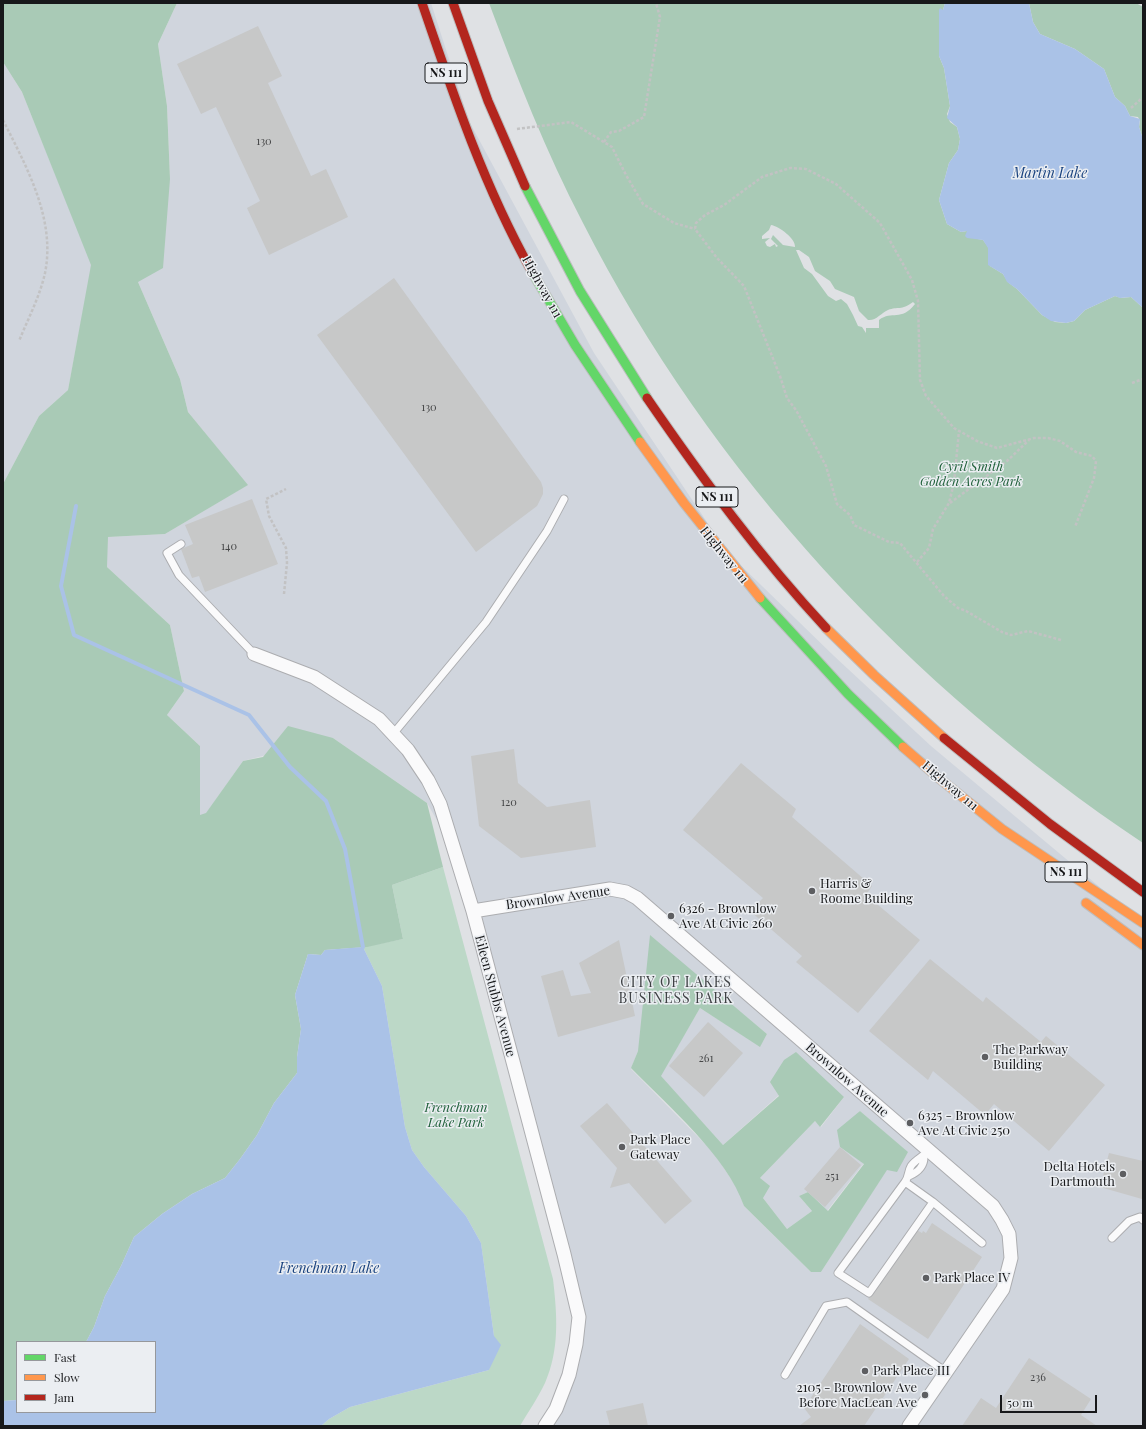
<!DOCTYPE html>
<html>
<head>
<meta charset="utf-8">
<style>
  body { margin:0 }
  #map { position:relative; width:1146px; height:1429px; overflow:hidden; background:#dfe1e4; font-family:"Playfair Display",serif }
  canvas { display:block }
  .frame { position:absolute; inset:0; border:4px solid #17181a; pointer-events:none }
  .legend { position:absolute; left:16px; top:1341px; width:140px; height:72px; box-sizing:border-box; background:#ebeef2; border:1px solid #96989c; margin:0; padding:5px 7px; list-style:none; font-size:12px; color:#17181a }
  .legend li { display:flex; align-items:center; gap:8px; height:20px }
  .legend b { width:20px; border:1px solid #96989c }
  .scale { position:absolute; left:1000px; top:1395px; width:97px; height:18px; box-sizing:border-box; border:2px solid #17181a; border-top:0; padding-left:5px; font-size:12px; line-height:14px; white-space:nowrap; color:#17181a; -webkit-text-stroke:3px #ebeef2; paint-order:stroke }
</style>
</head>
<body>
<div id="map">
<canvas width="1146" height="1429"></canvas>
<div class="frame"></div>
<ul class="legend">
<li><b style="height:5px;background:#63d668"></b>Fast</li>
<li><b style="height:5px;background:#ff974d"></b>Slow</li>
<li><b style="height:5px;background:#b3261e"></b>Jam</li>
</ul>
<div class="scale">50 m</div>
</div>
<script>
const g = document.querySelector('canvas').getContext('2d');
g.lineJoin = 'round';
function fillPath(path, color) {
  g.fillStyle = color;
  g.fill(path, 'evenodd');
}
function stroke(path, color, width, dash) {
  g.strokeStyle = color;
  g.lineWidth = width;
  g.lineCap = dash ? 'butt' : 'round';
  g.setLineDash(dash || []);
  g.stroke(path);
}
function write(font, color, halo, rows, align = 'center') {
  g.font = font + ' "Playfair Display",serif';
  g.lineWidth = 3;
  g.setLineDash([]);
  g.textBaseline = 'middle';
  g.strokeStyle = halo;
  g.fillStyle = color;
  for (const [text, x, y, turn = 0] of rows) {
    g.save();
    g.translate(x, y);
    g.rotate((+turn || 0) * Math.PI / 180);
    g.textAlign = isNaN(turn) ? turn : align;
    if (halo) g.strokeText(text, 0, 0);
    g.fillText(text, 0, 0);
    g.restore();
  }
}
fillPath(new Path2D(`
  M177,3H431L469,121L594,353L727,552L834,656L931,746L1114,899L1143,918V1426H549L583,1319L464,867L427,803L333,738L243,761L206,814L200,816V746L167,715L184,691L170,625L107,567V537L165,534L247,485L188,412L180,379L138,282L170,179L167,106L158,44ZM712,988L767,1034L760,1046L700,1008L660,1076L723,1145L779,1095L844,1097L821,1127L815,1121L760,1178L763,1198L787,1229L812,1211L799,1196L808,1192L827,1211L864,1163L840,1147L860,1111L907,1152L887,1169L821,1272H811L744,1206L739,1191L714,1153L631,1069L638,1051Z
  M3,62L22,92L92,265L68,390L39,416L3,484Z`), '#d0d5dd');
fillPath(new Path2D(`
  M443,867L553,1279C557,1314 560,1349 545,1383C538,1398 528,1412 520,1426H321L329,1419L350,1407L489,1370L494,1336L481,1243L466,1216L424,1167L412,1150L405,1127L382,986L363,947L403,939L392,885Z`), '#bcd8c7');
fillPath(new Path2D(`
  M3,3H177L158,44L167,106L170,179L163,268L138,282L180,379L188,412L248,485L165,534L108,537L107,567L170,625L184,691L167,715L200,746V815L206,813L243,761L263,757L288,726L333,738L427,803L443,867L392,885L403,939L367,947L325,950L321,955L308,954L295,995L301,1029L297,1057V1073L274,1103L257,1135L240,1159L225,1178L192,1194L162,1214L134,1237L121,1266L105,1296L94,1327L86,1342H17V1400L3,1401V484L39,416L68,390L91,265L22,92L3,62Z
  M489,3H945L943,10H939V56L944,68L950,106L947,114L950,122L957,127L960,139L958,150L949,163L939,200L947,224L961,232L967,231L978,239L983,240L989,248L990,266L1003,274L1009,283L1017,289L1042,315L1055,322L1066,323L1074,321L1085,310L1115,296L1121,298L1131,297L1143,308V843C909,686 711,475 583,223C546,152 517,78 489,3ZM771,225C779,226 796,239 795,247L783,245L773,235L771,239L778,246L776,247L775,244L770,247L767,246L765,242L770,238L762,239V236L769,230ZM796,250H799L809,257L815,271L830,281L835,289L854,297L859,311L868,320C876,321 881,313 888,310C898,306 901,311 913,302L915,304C901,322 892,310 879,320V328H866V333L862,327L858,326L853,315L847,304L841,299L836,301L828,296L812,274L804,268Z
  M1029,3H1136L1143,7V139L1139,127L1140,121L1138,117L1130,116L1125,106L1115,97L1104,69L1075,49L1040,34L1033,22Z
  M650,935L767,1034L760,1047L700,1008L661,1076L723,1145L779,1096L770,1082L784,1060L796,1052L844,1097L820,1127L815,1121L760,1178L770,1186L763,1198L787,1229L812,1211L799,1196L808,1192L828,1211L864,1164L840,1147L837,1130L860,1111L908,1152L897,1172L887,1170L821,1272H811L744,1206C727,1156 668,1106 631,1068L638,1051Z`), '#a9cab6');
fillPath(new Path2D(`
  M945,3H1029L1033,22L1040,34L1075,49L1104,69L1115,97L1125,106L1130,116L1140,119L1139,127L1143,139V308L1131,297L1120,298L1115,296L1085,310L1074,321L1066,323L1051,321L1042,315L1017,289L1007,282L1003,274L988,265V248L983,240L967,238L965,236L967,231L961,232L947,224L939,200L949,163L958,150L960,139L957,127L947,118L950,106L944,68L939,56V10L940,8L943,10Z
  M363,947L382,986L405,1127L412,1150L424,1167L466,1216L481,1243L494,1336L501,1345L489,1370L350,1407L329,1419L321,1426H3V1401L17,1400V1412H155V1342H86L94,1327L105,1296L121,1266L134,1237L162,1214L192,1194L225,1178L240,1159L257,1135L274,1103L297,1073V1057L301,1029L295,995L308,954L321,955L325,950Z`), '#aac2e7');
stroke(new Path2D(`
  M76,506L61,586L74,635L249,715L290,767L326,801L345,849L363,947`), '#aac2e7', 4);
fillPath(new Path2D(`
  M258,26L282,76L268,83L311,176L326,169L348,217L269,255L247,208L260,201L216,107L201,114L177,64Z
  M394,278L541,482L543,488V494L537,506L476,552L317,335Z
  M252,499L278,564L205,592L199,576L192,578L181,549L193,544L185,525Z
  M514,749L518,783L547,807L590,800L596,847L521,858L479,826L471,756Z
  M741,763L796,809L792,817L872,886L866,895L920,940L858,1013L796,962L802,956L750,911L763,898L683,830Z
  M619,940L635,1016L558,1037L541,976L563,970L571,996L591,993L579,963Z
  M930,959L983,1002L986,997L1041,1042L1046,1036L1105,1085L1049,1151L994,1104L985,1115L933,1071L928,1080L869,1031Z
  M708,1022L743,1053L704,1097L669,1066Z
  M607,1103L692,1201L665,1224L629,1183L610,1188L617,1168L580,1126Z
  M840,1147L861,1165L825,1207L804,1189Z
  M1109,1153L1143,1161L1142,1199L1100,1187Z
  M932,1223L982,1257L928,1339L868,1299L915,1229L922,1233L923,1231L926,1233Z
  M860,1324L909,1359L864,1426H799L811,1417L804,1408Z
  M1029,1358L1091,1399L1081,1415L1097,1426H962L981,1398L996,1408Z
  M643,1403L648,1426H610L606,1411Z`), '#c7c8c8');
const lane = new Path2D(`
  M181,544L167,553L179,575L254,654
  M393,734L486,622L547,531L564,499
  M909,1176C918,1172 924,1167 924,1157
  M905,1182L933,1202L869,1293L838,1273L905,1182C909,1177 908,1171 911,1166C916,1159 923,1157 928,1151
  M933,1202L982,1243
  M1112,1238L1129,1221L1140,1217L1143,1220
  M785,1375L826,1306L847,1302L946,1372`);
const street = new Path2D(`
  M254,654L314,677L379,719L408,750L428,780L440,804L473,911L564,1254L579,1317L576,1344L569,1375L556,1409L545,1426
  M473,911L610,889L626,892L637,898L993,1206L1002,1220L1009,1234L1011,1258L1003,1289L909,1426`);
const fast = new Path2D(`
  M525,186L580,291L647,398
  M531,270L575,345L640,442
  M760,598L848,694L903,747`);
const slow = new Path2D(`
  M640,442L684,503L760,598
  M826,628L874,675L944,738
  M903,747L940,779L1002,829L1143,923
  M1086,903L1143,945`);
const jam = new Path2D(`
  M422,3C453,94 484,186 531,270
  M453,3L488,101L525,186
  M647,398C702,478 760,557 826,628
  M944,738L1050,824L1143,892`);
stroke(lane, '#acadb0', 9);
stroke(street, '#acadb0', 15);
stroke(fast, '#bdbebf', 11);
stroke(slow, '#bdbebf', 11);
stroke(jam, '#bdbebf', 11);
stroke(new Path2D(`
  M1131,108L1141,99H1143
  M3,120C26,166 56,219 45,273C40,296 28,319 19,341
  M517,129L571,122L612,147L626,175L643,204L674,223L695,229
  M604,142L611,132L619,131L644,117L660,17L656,3
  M1132,383L1143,379
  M950,503L1007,461L1029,440
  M917,562L929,548L933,529L949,503L954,483L959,431
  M284,594L287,563L286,548L269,516L266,499L286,489
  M1061,640L1028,631L1011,635L1002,632L966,611L958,608L944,596L900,543L889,542L854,525L850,515L837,504L826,466L796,410L787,398L780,376L744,286L717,258L695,229L696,223L705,215L724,205L762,177L790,168L806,169L836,184L880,223L912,280L918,301L920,380L926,396L954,428L977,441L997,448L1034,438H1048L1060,441L1076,452L1092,456L1096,461L1094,478L1075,527`), '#c2c2c3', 2.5, [3, 2]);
stroke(lane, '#fafafb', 7);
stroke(street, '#fafafb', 13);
stroke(fast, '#63d668', 9);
stroke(slow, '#ff974d', 9);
stroke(jam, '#b3261e', 9);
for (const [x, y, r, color] of [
  [812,891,4,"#5d5e61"],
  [671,916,4,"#5d5e61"],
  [985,1057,4,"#5d5e61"],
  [910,1123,4,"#5d5e61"],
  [622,1147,4,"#5d5e61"],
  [1123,1174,4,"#5d5e61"],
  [926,1278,4,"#5d5e61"],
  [865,1371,4,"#5d5e61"],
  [925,1395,4,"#5d5e61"]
]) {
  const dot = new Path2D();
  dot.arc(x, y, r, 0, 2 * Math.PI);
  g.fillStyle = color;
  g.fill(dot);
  stroke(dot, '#ebeef2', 1.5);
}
write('11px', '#464748', null, [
  ["130",264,142],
  ["130",429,408],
  ["140",229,547],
  ["120",509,803],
  ["261",706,1059],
  ["251",832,1177],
  ["236",1038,1378]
]);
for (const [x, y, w] of [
  [446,73,42],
  [717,497,42],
  [1066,872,42]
]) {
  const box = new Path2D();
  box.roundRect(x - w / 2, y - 10, w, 20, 3);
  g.fillStyle = '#ebeef2';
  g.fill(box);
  stroke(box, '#17181a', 1);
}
write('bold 12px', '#17181a', null, [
  ["NS 111",446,73],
  ["NS 111",717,497],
  ["NS 111",1066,872]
]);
write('13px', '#17181a', '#ebeef2', [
  ["Highway 111",542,287,61],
  ["Highway 111",724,555,51],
  ["Highway 111",950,786,40],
  ["Brownlow Avenue",558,898,-8],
  ["Eileen Stubbs Avenue",495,996,75],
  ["Brownlow Avenue",847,1080,41]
]);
write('italic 13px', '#20613b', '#ebeef2', [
  ["Cyril Smith",971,467],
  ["Golden Acres Park",971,482],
  ["Frenchman",456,1108],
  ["Lake Park",456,1123]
]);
write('13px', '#17181a', '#ebeef2', [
  ["Harris &",820,884],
  ["Roome Building",820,899],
  ["6326 - Brownlow",679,909],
  ["Ave At Civic 260",679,924],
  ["The Parkway",993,1050],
  ["Building",993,1065],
  ["6325 - Brownlow",918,1116],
  ["Ave At Civic 250",918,1131],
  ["Park Place",630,1140],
  ["Gateway",630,1155],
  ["Delta Hotels",1115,1167,"right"],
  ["Dartmouth",1115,1182,"right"],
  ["Park Place IV",934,1278],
  ["Park Place III",873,1371],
  ["2105 - Brownlow Ave",917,1388,"right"],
  ["Before MacLean Ave",917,1403,"right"]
], 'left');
write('italic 14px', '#19427f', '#ebeef2', [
  ["Martin Lake",1050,174],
  ["Frenchman Lake",329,1269]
]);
g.letterSpacing = '1px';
write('14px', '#3e4144', '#ebeef2', [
  ["CITY OF LAKES",676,983],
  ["BUSINESS PARK",676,999]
]);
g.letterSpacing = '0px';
</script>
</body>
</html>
